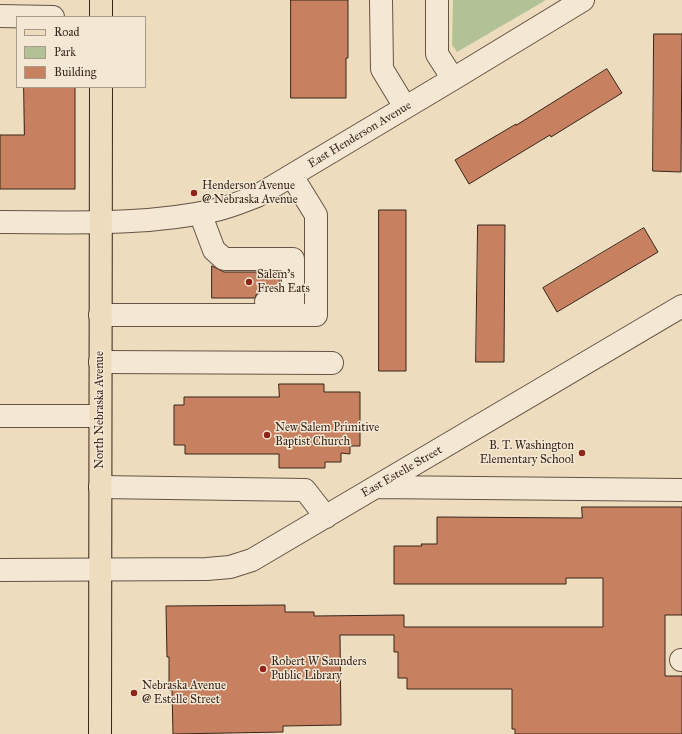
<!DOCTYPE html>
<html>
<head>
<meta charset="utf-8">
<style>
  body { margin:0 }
  #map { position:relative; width:682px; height:734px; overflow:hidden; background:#eedcbe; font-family:"IM FELL Great Primer",serif }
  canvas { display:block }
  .legend { position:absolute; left:16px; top:16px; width:130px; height:72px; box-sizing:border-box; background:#f4e8d5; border:1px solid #a99a8b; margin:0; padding:5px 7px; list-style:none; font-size:12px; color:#38261b }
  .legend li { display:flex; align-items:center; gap:8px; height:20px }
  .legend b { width:20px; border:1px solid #a99a8b }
</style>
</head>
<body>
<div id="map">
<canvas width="682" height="734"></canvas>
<ul class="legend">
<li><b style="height:5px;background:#eedcbe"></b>Road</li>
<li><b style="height:11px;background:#b3c296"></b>Park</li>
<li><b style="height:11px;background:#c78161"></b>Building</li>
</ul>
</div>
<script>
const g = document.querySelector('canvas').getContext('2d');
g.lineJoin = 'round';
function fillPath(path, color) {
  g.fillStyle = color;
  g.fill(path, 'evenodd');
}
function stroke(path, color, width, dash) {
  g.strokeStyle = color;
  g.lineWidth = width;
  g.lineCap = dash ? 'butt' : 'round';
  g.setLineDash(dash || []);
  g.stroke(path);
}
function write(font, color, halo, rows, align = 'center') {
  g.font = font + ' "IM FELL Great Primer",serif';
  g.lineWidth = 3;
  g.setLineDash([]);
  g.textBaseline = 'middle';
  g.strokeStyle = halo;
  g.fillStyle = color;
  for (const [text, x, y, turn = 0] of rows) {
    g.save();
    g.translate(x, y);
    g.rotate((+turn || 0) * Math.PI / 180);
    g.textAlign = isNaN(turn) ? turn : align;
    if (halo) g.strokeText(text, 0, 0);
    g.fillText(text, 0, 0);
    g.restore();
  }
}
fillPath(new Path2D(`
  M453,0H546L457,52L452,45Z`), '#b3c296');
const building = new Path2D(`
  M291,0H348V58H346V98H291Z
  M654,34H682L681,172L653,171Z
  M607,69L622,93L551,137L550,135L469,184L455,160L516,124V125Z
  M24,87H75V189H0V135H24Z
  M379,210H406V371H379Z
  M478,225H505L504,362H476Z
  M644,228L658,252L557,312L543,288Z
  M212,266L224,272H280V290H266L261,291L256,295L255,298H212Z
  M279,384H324V392H360V446H350V454L341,453V462H325V468H279V454H185V445H174V405H184V397H279Z
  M582,507H682V615H665V676H682V734H515V729H512V689H407V678H398V652H394V635H340L341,725L283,726V732L173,734L172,690H169V657H167L166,606L285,605V612H314V616L404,615V627H603V578H566V584H394V546H422L421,544H437V517L582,518Z`);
fillPath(building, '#c78161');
stroke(building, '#38261b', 1);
const minor = new Path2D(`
  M381,0L382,69L405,107
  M437,0V54L453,79
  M0,16L53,17
  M200,213L214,250L224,259H293V303L266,302
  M0,222C72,222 146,226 216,210C230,207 244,201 257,196L453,79L583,0
  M100,315H316V215L292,176
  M100,362L332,363
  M0,416H100
  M100,487L305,490L326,517
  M377,487L682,490
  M0,570L207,569L230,567L252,560L682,306
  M681,660H682`);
const major = new Path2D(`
  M101,17V0
  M100,734L101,87`);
stroke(minor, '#665444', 24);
stroke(major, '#38261b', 24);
stroke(minor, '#f4e8d5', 22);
stroke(major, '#eedcbe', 22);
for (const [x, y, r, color] of [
  [194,193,4,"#8f2418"],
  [249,282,4,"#8f2418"],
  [267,435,4,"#8f2418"],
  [582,453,4,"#8f2418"],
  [263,669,4,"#8f2418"],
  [134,693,4,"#8f2418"]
]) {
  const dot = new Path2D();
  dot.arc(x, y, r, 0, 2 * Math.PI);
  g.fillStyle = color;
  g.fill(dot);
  stroke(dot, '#f4e8d5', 1.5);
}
write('12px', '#38261b', '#f4e8d5', [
  ["East Henderson Avenue",360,135,-31],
  ["North Nebraska Avenue",100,410,-90],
  ["East Estelle Street",402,472,-30]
]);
write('12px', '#38261b', '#f4e8d5', [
  ["Henderson Avenue",202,186],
  ["@ Nebraska Avenue",202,200],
  ["Salem's",257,275],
  ["Fresh Eats",257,289],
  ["New Salem Primitive",275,428],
  ["Baptist Church",275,442],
  ["B. T. Washington",574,446,"right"],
  ["Elementary School",574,460,"right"],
  ["Robert W Saunders",271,662],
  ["Public Library",271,676],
  ["Nebraska Avenue",142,686],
  ["@ Estelle Street",142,700]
], 'left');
</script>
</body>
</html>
